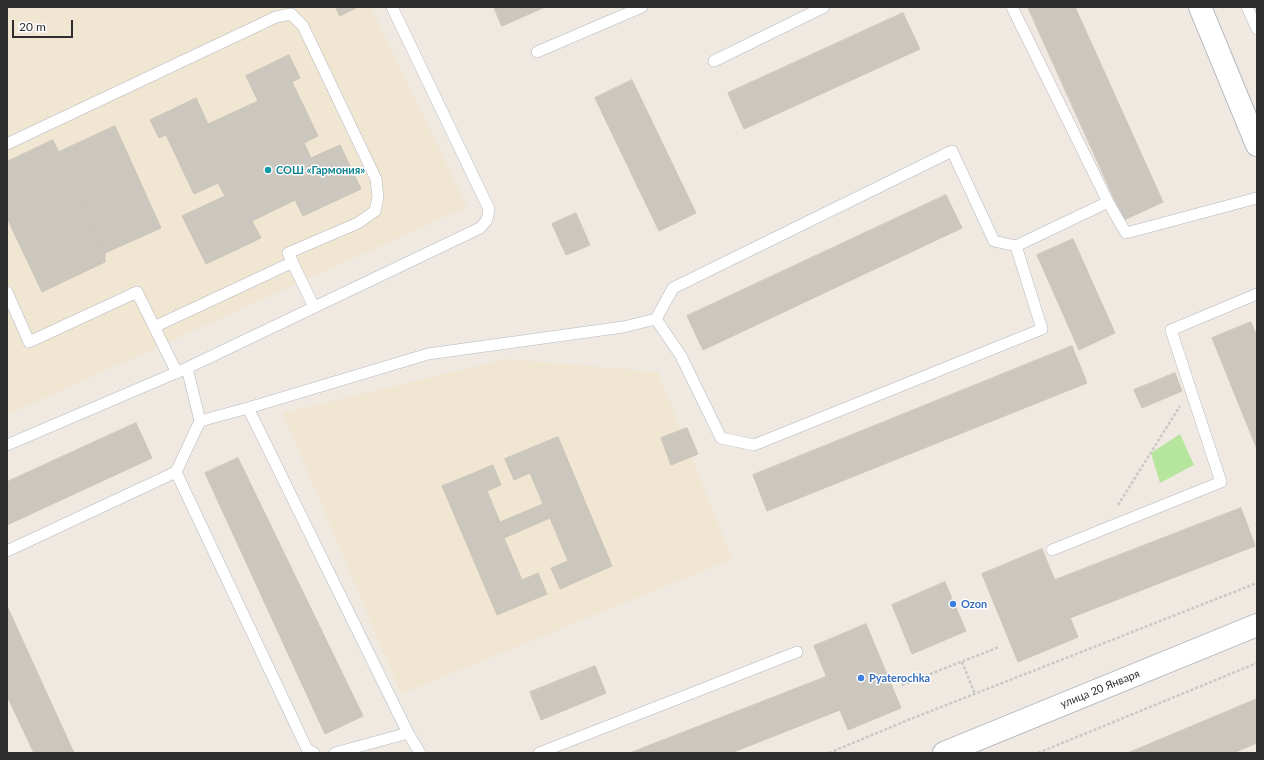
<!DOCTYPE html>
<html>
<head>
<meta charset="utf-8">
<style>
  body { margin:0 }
  #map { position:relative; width:1264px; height:760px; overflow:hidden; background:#efe9e1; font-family:Lato,sans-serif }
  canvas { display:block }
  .frame { position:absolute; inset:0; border:8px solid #2e2e2e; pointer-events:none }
  .scale { position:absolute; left:12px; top:20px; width:61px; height:18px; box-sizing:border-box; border:2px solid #2e2e2e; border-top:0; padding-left:5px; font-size:12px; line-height:14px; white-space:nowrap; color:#2e2e2e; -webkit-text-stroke:3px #fff; paint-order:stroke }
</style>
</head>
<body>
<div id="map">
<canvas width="1264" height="760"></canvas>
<div class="frame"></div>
<div class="scale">20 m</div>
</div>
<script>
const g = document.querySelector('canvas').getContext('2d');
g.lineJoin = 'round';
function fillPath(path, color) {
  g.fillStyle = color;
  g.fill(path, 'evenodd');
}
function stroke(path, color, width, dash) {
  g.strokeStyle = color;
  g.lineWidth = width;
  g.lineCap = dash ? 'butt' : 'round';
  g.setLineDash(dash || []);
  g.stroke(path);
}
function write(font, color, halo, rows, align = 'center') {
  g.font = font + ' Lato,sans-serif';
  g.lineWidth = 3;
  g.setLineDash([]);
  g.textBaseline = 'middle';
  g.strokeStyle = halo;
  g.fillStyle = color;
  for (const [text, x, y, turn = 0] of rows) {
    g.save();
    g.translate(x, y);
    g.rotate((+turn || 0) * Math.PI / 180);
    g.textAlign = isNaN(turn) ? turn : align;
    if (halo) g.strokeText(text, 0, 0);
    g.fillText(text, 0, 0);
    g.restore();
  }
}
fillPath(new Path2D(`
  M7,7H371L467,207L7,415Z
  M506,359L658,372L732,559L401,694L283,413Z`), '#f0e6d1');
fillPath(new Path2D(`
  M1180,434L1194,465L1160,483L1151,453Z`), '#b6e59e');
const building = new Path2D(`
  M336,7H358L340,16Z
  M494,7H545L502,26Z
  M1028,7H1075L1163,202L1124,220Z
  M903,13L920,49L744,129L728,93Z
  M289,55L300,78L292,82L318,136L304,143L311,158L340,145L361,189L303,216L295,200L252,221L261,238L206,264L182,216L225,196L218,183L194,194L166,135L159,138L150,120L196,98L208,124L258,101L246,76Z
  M632,80L696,213L659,231L595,98Z
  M115,126L161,228L105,253L59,152Z
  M53,140L105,253V262L42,292L7,218V162Z
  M946,195L962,228L703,350L687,316Z
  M576,213L590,245L566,255L552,224Z
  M1073,239L1115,333L1079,350L1037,255Z
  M1251,322L1257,337V449L1212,338Z
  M1072,346L1087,383L767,511L753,475Z
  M1175,373L1182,391L1142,408L1134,390Z
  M136,423L152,458L7,525V482Z
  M687,428L698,454L671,465L661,438Z
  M558,437L612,566L560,589L551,568L568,561L550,518L504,538L522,580L538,573L547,594L497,615L442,486L493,465L501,485L487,491L500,522L543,504L530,473L514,480L505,459Z
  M238,458L363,716L325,734L205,473Z
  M1241,508L1255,546L1070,618L1055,580Z
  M1042,549L1078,637L1018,662L982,574Z
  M945,582L966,631L912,654L892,605Z
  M7,606L74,753H34L7,696Z
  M866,624L901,708L848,730L814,646Z
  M595,666L606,693L541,720L530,692Z
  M826,677L840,710L731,753H630Z
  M1257,699V743L1233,753H1128Z`);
fillPath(building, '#cbc7bf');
stroke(building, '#cbc5ba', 1);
const service = new Path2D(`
  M1012,7L1108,202L1126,233L1257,198
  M1247,7L1257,29
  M537,52L642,7
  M714,61L824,7
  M7,144L276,17L291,14L303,26L376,179L378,197L375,211L358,223L288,253L314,307
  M1016,246L1108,202
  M7,292L29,342L137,292L177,373
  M154,327L293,262
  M200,421L248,408
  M7,445L187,368L480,228L487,220L489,209L392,7
  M176,472L200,421L187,368
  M1052,550L1221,482L1171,330L1257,294
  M7,551L176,472L307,749L314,753
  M335,753L408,733
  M420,753L408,733L248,408L428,354L623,327L656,319L681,356L721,438L754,445L1042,329L1016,246L994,241L952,151L673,288L656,319
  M539,753L797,652`);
const tertiary = new Path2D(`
  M1200,7L1257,145`);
const secondary = new Path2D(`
  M944,753L1257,625`);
stroke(service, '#b4b7c1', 12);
stroke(tertiary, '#b4b7c1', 24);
stroke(secondary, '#b4b7c1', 24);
stroke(new Path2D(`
  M1118,505L1180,406
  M962,662L975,694
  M902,685L999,647
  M829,753L908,720L1257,583
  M1038,753L1257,663`), '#c9c9c9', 2.5, [3, 2]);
stroke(service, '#fff', 11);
stroke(tertiary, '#fff', 22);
stroke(secondary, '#fff', 22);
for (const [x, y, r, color] of [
  [268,170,4,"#0f9aa8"],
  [953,604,4,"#3f7fe0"],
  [861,678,4,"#3f7fe0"]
]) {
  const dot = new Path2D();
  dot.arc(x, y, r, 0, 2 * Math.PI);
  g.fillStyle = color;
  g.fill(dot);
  stroke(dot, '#fff', 1.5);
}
write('bold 11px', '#0d838f', '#fff', [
  ["СОШ «Гармония»",276,170]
], 'left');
write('bold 11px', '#366cbe', '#fff', [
  ["Ozon",961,604],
  ["Pyaterochka",869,678]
], 'left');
write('11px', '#2e2e2e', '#fff', [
  ["улица 20 Января",1100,689,-22]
]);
</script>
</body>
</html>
